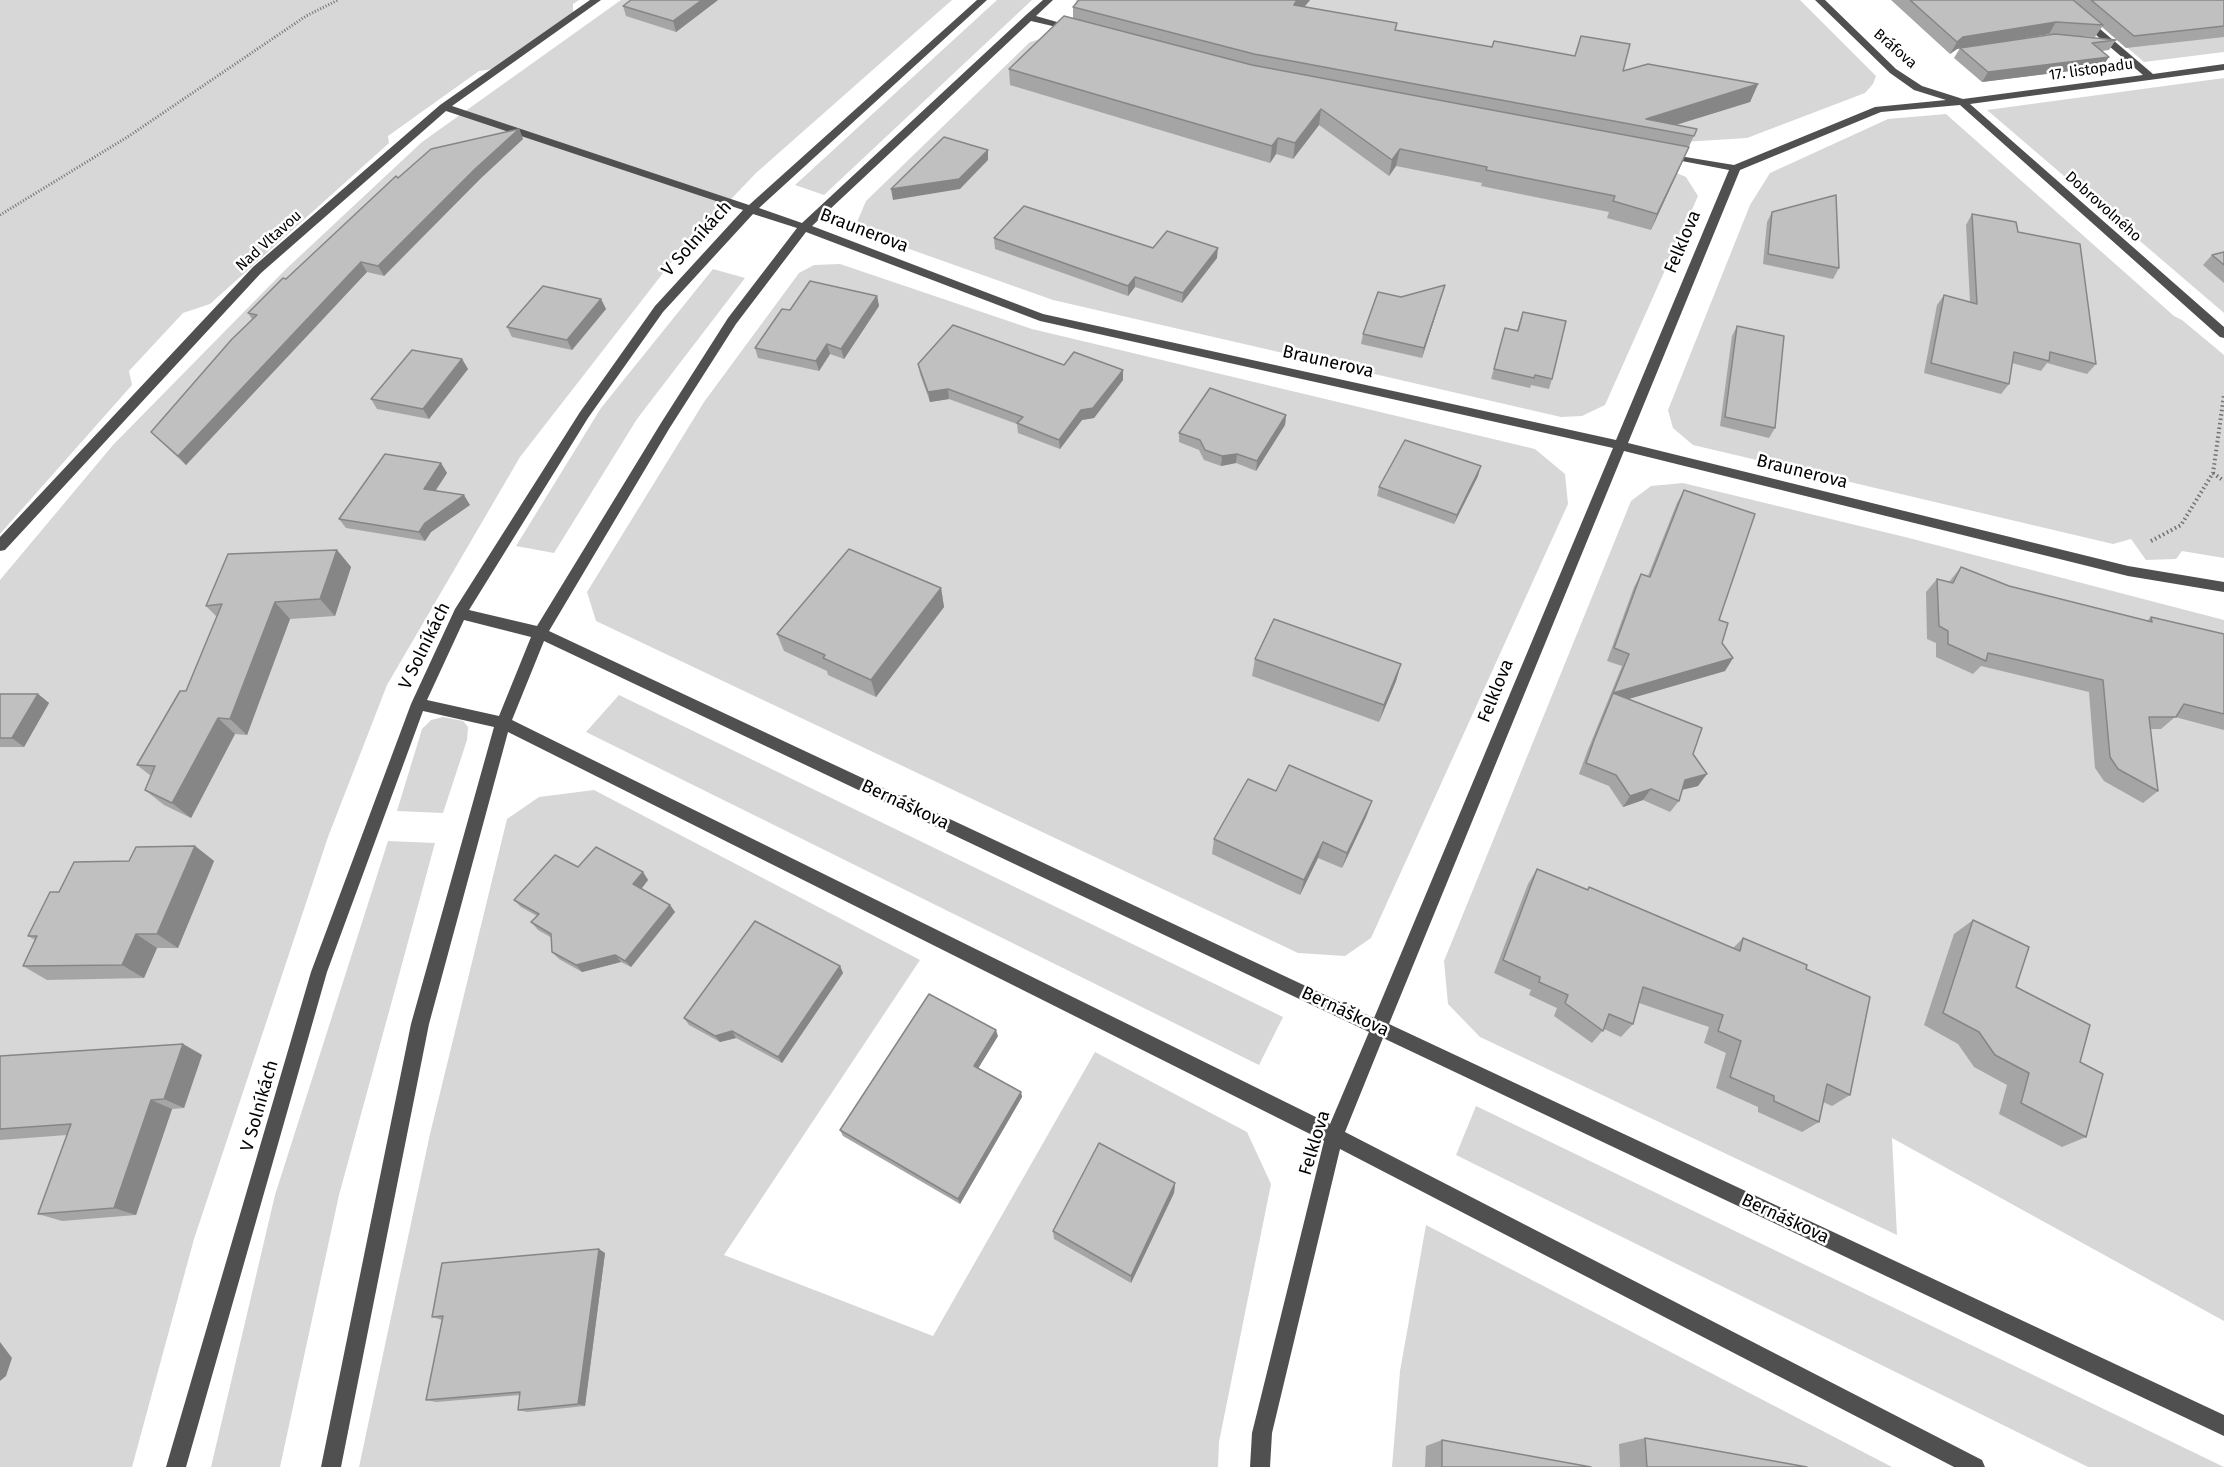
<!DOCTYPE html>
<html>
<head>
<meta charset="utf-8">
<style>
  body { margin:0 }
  canvas { display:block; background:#fff }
</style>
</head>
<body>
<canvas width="2224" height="1467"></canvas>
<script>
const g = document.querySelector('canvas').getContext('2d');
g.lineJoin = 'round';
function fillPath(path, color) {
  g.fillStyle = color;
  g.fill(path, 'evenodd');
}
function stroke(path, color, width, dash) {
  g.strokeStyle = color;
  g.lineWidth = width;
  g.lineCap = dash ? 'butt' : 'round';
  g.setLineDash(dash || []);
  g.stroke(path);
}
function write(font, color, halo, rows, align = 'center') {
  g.font = font + ' "Fira Sans",sans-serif';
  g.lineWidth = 5;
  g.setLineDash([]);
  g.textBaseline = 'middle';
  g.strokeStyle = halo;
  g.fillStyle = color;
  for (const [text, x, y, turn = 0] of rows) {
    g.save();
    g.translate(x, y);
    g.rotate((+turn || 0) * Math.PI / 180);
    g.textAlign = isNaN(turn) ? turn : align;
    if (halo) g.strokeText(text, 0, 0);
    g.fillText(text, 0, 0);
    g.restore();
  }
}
fillPath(new Path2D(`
  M0,0H579L573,4V13L493,69L479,71L388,136L389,143L210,304L183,313L129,371L132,385L0,534Z
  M621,0H952L756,173L674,259L520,457L387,685L328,837L194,1239L132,1467H0V580L113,445L285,270L422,142Z
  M997,0H1032L824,195L795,185Z
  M1076,0H1800L1876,76L1873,84L1865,93L1747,138L1667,143L1075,8Z
  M2072,0H2224V52L2144,62Z
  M1046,37L1665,168L1686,177L1698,196L1605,405L1582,416L1561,417L1053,300L867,234L857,222L866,201L1030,42Z
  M2224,78V313L1987,110Z
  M1946,114L2174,316L2182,320L2224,355V558L2182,551L2176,559L2146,560L2131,539L2113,544L1693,445L1673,428L1668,410L1750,205L1770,173L1888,119Z
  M840,264L1032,329L1535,449L1565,474L1568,504L1371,938L1345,956L1298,953L596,621L587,592L704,402L799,273L814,265Z
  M713,269L745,278L637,419L554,553L516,546L601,408Z
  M1683,483L1909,538L2224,620V1321L1892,1138L1897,1235L1480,1037L1448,1004L1444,961L1631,501L1651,486Z
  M619,695L1283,1017L1259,1065L586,732Z
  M443,717L463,721L468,727L467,740L443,813L397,811L422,729L431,720Z
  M594,790L920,960L724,1255L933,1336L1095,1052L1247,1132L1271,1184L1219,1442L1218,1467H359L430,1134L507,819L539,797Z
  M388,841L435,843L339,1195L280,1467H211L275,1195Z
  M1476,1106L2224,1467H2088L1456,1155Z
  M1426,1225L1892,1467H1392L1400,1371Z`), '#d7d7d7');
stroke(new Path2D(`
  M0,215L129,136L306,16L338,0`), '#727272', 3, [1, 2]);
stroke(new Path2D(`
  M2213,473L2224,481
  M2151,541L2181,525L2213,473L2224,395`), '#727272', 4, [1.5, 3]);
fillPath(new Path2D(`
  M590,0H601L452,106L749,205L977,0H987L759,208L802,223L1026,15L1043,0H1053L1036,16L1078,28V32L1031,21L812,226L1043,314L1616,440L1729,170L1661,157V153L1734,165L1875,107L1946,100L1914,90L1890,73L1815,0H1825L1896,69L1922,86L1963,99L2143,75L2055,0H2066L2153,74L2224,64V70L1970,104L2224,327V338L2220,337L1960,105L1881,112L1740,170L1628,443L2128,566L2224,582V592L2128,576L1624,451L1389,1024L2224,1415V1436L1383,1038L1345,1132L1982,1460L1985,1467H1954L1340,1149L1272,1433L1270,1467H1250L1252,1433L1324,1141L508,732L429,1024L341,1467H321L411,1024L494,727L423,711L327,972L186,1467H166L311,972L411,704L455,609L580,412L655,306L743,210L446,111L261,273L5,550L0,551V537L253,267L440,105ZM753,214L797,228L728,318L661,423L537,626L469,610L588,418L663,312ZM806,232L1040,321L1613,448L1374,1018L549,631L669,429L736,324ZM464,620L531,637L499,716L427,700ZM544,641L1369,1032L1330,1124L512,720Z`), '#505050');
fillPath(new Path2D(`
  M718,0L676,32L626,16L623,6Z
  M1079,0H1310L1304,6L1396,30L1623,71L1758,84L1750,102L1676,125L1697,129L1651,230L1607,218L1609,212L1481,186L1482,183L1396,166L1389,176L1319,125L1293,159L1276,154L1270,163L1010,85L1009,69L1073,18V7Z
  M1891,0H2224V37L2126,48L2102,27L2095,37L2061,35L2116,40L2109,50L2102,51L2109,57L2102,67L1982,82L1954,58L1960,48L1957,49L1950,54ZM2049,34H2055L1976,46Z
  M519,129L523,139L480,179L384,276L367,272L186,465L160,441L151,432L252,319L248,313L398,178Z
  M1772,212L1839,268L1833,279L1763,264L1767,222Z
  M1972,214L2018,232L2096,364L2087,374L2047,363L2041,371L2012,363L2009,384L2001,394L1924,373L1937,305L1944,295L1970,302L1966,225Z
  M994,238L1153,248L1217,258L1182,303L1135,287L1128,296L995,249Z
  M2224,252V283L2203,265L2212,255Z
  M1442,295L1422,358L1361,344L1363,334Z
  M877,296L879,306L844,359L830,354L819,371L758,358L755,348L790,310Z
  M601,299L606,309L572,350L512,337L507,327Z
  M1523,312L1552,379L1549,389L1531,385L1530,388L1491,379L1505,328L1517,330Z
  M1737,326L1775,428L1769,438L1720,426L1732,336Z
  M462,359L468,369L429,419L377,409L371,399Z
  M918,364L1064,365L1123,370V380L1094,418L1082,420L1060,449L1018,433L1017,424L949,399L930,402L920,374Z
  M1286,415L1285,425L1256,471L1236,463L1221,466L1204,460L1199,450L1179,442V433Z
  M441,463L447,473L435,491L470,505L431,532L425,541L346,528L339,519Z
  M1478,476L1454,524L1377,496L1379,487Z
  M1684,490L1719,620L1722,643L1733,658L1725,671L1628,699L1693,754L1698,786L1682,790L1679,801L1670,812L1643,800L1623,807L1609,786L1579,774L1587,752L1622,666L1607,661L1634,587L1641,574L1648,576L1677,503Z
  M337,550L351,567L335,616L290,619L247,735L235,734L191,818L164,805L145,790L151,776L137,765L186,691L217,617L206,606Z
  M1961,567L2009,586L2147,621L2151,617L2224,634V730L2175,717L2161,729H2150L2158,791L2143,803L2104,781L2095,768L2089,692L1981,666L1973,674L1936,657V643L1927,639L1926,592L1937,579L1949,582Z
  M941,588L944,607L876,697L828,675L827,671L784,651L777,634Z
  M1255,659L1401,664L1396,681L1379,722L1252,676Z
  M0,694H38L49,703L24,747H0Z
  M1276,791L1372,801L1366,817L1342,868L1318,858L1300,895L1212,854L1214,839Z
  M195,846L214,861L178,948H157L144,978L47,980L23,966L35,940L28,936L59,892L129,861Z
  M578,867L643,872L648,880L641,889L670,905L675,912L631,967L621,962L582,972L559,959L552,952V938L538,930L531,922L537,916L521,907L514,900Z
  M1537,869L1587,890L1589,887L1733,948L1743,938L1806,969L1850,1095L1832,1106L1823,1102L1819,1122L1802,1132L1758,1112V1107L1716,1088L1726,1053L1704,1043L1709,1027L1639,1003L1633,1024L1621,1037L1604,1029L1592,1043L1554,1016L1557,1008L1529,995L1531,990L1494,973L1528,884Z
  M1973,920L2016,987L2080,1062L2086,1137L2062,1147L1999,1114L2007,1085L1974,1067L1958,1044L1924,1025L1954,934Z
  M840,966L843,973L782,1063L736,1038L720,1042L689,1025L684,1018Z
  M998,1036L978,1068L1021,1092L1022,1097L960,1204L843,1136L840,1130Z
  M183,1044L202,1055L184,1108L172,1109L136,1215L62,1221L38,1214L67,1135L0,1140V1056Z
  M1175,1183L1174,1193L1131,1283L1054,1239L1053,1231Z
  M605,1253L585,1406L527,1412L518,1410L520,1395L436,1402L426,1400L442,1320L432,1317Z
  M1645,1438L1807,1467H1620L1619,1444Z
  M1442,1440L1591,1467H1425L1426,1446Z`), '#a5a5a5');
fillPath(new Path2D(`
  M702,0H718L676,32L673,21Z
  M1297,0H1310L1292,22L1294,5Z
  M2056,22L2049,34L1957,49L1950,54L1957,42L1963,37Z
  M2109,57L2102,67L1982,82L1988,72Z
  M1758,84L1750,102L1659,130L1646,119Z
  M1321,109L1319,125L1293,159L1295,143Z
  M519,129L523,139L480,179L384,276L378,266L475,169Z
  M1278,138L1276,154L1270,163L1272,146Z
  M1689,147L1682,163L1651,230L1657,214Z
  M1400,149L1396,166L1389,176L1392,160Z
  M988,150V160L960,189L893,200L891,189Z
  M1218,248L1217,258L1182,303L1183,293Z
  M361,262L367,272L186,465L178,456Z
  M1135,277V287L1128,296V286Z
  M1445,285L1442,295L1422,358L1424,348Z
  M877,296L879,306L844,359L841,349Z
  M601,299L606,309L572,350L567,340Z
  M827,344L830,354L819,371L816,361Z
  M462,359L468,369L429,419L423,409Z
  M1123,370V380L1094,418L1082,420L1060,449L1059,440L1081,410Z
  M948,389L949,399L930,402L928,392Z
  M1286,415L1285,425L1256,471L1257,461Z
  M1237,454L1236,463L1221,466L1222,456Z
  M441,463L447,473L430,499L424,489Z
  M1481,466L1478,476L1454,524L1457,515Z
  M464,495L470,505L431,532L425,541L419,532L425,523Z
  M337,550L351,567L335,616L320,599Z
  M941,588L944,607L876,697L871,680Z
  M275,602L290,619L247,735L230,719Z
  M1733,658L1725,671L1608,705L1613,693Z
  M1401,664L1396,681L1379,722L1384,705Z
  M38,694L49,703L24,747L12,738Z
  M218,718L235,734L191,818L172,803Z
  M1707,774L1698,786L1677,791L1685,780Z
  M1651,789L1643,800L1623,807L1630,796Z
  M1372,801L1366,817L1342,868L1347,853Z
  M1323,842L1318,858L1300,895L1304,880Z
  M195,846L214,861L178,948L157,934Z
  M643,872L648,880L639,892L633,884Z
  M670,905L675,912L631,967L625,961Z
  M136,934L157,948L144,978L122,965Z
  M615,955L621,962L582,972L576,965Z
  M840,966L843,973L782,1063L778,1057Z
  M996,1030L998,1036L976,1072L974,1066Z
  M732,1031L736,1038L720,1042L715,1036Z
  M183,1044L202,1055L184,1108L164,1099Z
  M1021,1092L1022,1097L960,1204L958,1199Z
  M151,1100L172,1109L136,1215L114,1208Z
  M1175,1183L1174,1193L1131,1283V1276Z
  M599,1249L605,1253L585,1406L578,1404Z
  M0,1342L12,1358L6,1376L0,1381Z`), '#868686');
const building = new Path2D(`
  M631,0H702L673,21L623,6Z
  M1079,0H1297L1294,5L1397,23L1395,30L1492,47L1494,41L1575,56L1581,36L1630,44L1623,71L1648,64L1758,84L1646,119L1697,129L1694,136L1254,54L1073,7Z
  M1910,0H2073L2103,25L2056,22L1963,37L1957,42Z
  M2091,0H2224V26L2134,36Z
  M1064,16L1252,65L1689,147L1657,214L1613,201L1615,196L1486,170L1487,167L1400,149L1392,160L1321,109L1295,143L1278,138L1272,146L1009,69Z
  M2055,34L2116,40L2092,43L2109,57L1988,72L1960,48Z
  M519,129L475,169L378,266L361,262L178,456L151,432L232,339L257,315L248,313L283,278L286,279L396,176L398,178L431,149Z
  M944,137L988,150L959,179L891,189Z
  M1836,195L1839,268L1768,254L1772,212Z
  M1024,206L1153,248L1167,231L1218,248L1183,293L1135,277L1128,286L994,238Z
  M1972,214L2016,222L2018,232L2080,244L2096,364L2050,352L2049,361L2014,352L2009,384L1931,363L1944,295L1977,304Z
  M2224,252V265L2212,255Z
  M810,281L877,296L841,349L827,344L816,361L755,348L782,309L790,310Z
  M1445,285L1424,348L1363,334L1378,292L1401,297Z
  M543,286L601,299L567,340L507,327Z
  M1523,312L1566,321L1552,379L1535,375L1534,378L1494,369L1505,328L1518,331Z
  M953,325L1064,365L1074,352L1123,370L1093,408L1081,410L1059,440L1017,423L1023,417L948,389L928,392L918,364Z
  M1737,326L1784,336L1775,428L1725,417Z
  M412,350L462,359L423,409L371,399Z
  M1210,388L1286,415L1257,461L1237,454L1222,456L1205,450L1200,440L1179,433Z
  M1405,440L1481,466L1457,515L1379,487Z
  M385,454L441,463L424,489L464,495L425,523L419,532L339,519Z
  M1684,490L1755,514L1719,620L1728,623L1722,643L1733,658L1613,693L1702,728L1693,754L1707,774L1685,780L1679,801L1651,789L1630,796L1616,775L1586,763L1594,740L1629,654L1614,648L1641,574L1650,577Z
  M849,549L941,588L871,680L823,658L825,655L777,634Z
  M337,550L320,599L275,602L230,719L218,718L172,803L145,790L155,766L137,765L180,691H186L222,604L206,606L228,554Z
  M1961,567L2009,586L2152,622L2151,617L2224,634V714L2184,704L2176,717H2149L2158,791L2118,769L2110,757L2103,680L1988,653L1986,661L1948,644V631L1939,626L1937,579L1953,583Z
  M1274,619L1401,664L1384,705L1255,659Z
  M0,694H38L12,738H0Z
  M1289,765L1372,801L1347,853L1323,842L1304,880L1214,839L1248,779L1276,791Z
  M195,846L157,934H136L122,965L23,966L37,936H28L50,892H59L74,862L129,861L136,847Z
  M596,847L643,872L633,884L670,905L625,961L615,955L576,965L552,952L551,934L531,922L539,914L514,900L555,855L578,867Z
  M1537,869L1588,890L1589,887L1740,951L1743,938L1807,965L1806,969L1870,997L1850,1095L1827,1084L1819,1122L1774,1101V1096L1730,1077L1741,1041L1718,1031L1723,1015L1643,987L1633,1024L1609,1014L1603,1031L1565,1003L1568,995L1539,982L1540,977L1503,960Z
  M1973,920L2029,947L2016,987L2090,1025L2080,1062L2103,1074L2086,1137L2021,1103L2029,1073L1995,1055L1979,1032L1943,1013Z
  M755,921L840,966L778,1057L732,1031L715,1036L684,1018Z
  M929,994L996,1030L974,1066L1021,1092L958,1199L840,1130Z
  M183,1044L164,1099L151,1100L114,1208L38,1214L71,1124L0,1129V1056Z
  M1099,1143L1175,1183L1131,1276L1053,1231Z
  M599,1249L578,1404L518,1410L520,1392L426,1400L443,1316L432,1317L442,1263Z
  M1645,1438L1807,1467H1647Z
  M1442,1440L1591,1467H1442Z`);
fillPath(building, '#c0c0c0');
stroke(building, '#868686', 1.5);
write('15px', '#000', '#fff', [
  ["Bráfova",1895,49,41],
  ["17. listopadu",2091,70,-8],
  ["Dobrovolného",2103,207,42],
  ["Nad Vltavou",269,241,-42]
]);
write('18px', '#000', '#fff', [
  ["Braunerova",864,231,21],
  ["V Solníkách",697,239,-48],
  ["Felklova",1683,242,-67],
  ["Braunerova",1328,362,13],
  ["Braunerova",1802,472,14],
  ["V Solníkách",425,646,-64],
  ["Felklova",1496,691,-68],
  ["Bernáškova",905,805,25],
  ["Bernáškova",1345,1012,25],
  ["V Solníkách",260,1106,-74],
  ["Felklova",1315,1143,-73],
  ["Bernáškova",1785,1219,25]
]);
</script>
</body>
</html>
